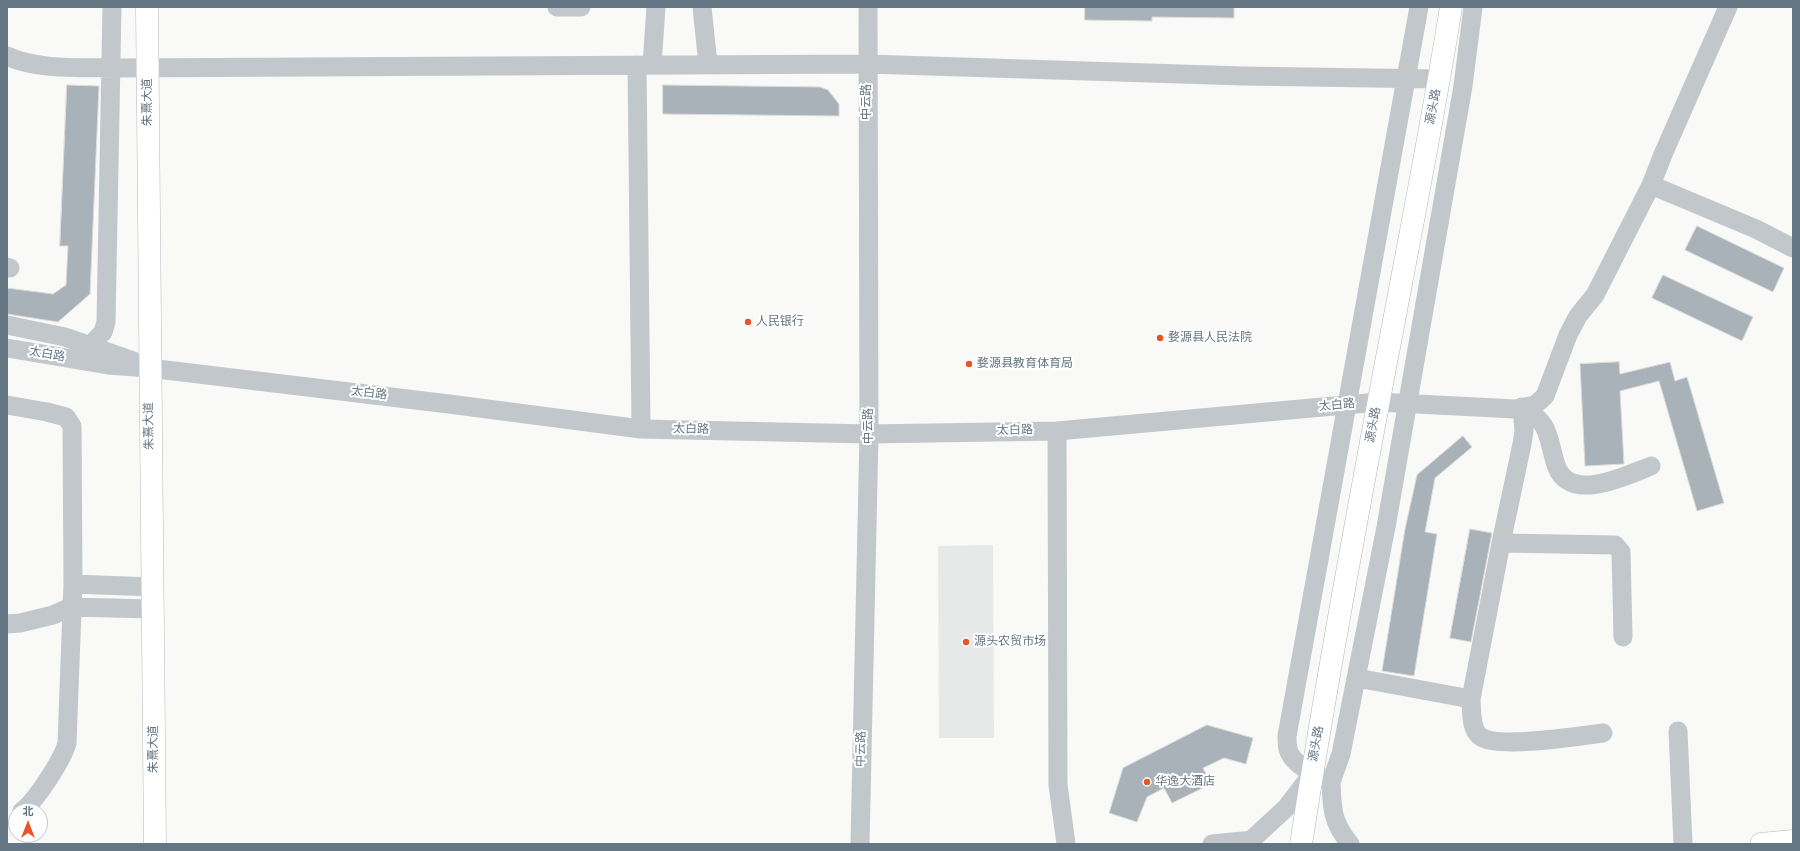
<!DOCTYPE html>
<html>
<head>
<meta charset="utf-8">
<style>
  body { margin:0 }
  #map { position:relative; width:1800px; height:851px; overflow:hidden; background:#f9f9f7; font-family:"Source Sans 3","Noto Sans SC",sans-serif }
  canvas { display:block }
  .frame { position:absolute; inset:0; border:8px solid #647583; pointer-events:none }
  .north { position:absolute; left:8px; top:803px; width:40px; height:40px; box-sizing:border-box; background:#fff; border:1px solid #c1c8cd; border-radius:50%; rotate:0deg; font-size:11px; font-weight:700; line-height:16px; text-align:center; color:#647583 }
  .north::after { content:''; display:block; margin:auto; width:14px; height:18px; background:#e75629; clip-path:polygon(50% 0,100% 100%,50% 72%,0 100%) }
</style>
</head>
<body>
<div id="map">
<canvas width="1800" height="851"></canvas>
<div class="frame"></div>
<div class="north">北</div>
</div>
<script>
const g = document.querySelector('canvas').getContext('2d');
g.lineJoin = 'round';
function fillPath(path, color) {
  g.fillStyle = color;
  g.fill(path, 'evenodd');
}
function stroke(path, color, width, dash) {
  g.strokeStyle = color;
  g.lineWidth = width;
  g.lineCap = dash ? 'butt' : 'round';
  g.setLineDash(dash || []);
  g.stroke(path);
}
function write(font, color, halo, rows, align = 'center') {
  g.font = font + ' "Source Sans 3","Noto Sans SC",sans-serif';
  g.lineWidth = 4;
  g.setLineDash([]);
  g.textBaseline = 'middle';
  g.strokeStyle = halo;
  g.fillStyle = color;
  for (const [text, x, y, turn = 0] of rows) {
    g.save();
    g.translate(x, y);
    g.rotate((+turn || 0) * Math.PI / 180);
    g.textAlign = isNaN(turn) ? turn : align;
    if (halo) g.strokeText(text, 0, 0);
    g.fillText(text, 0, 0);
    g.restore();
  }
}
fillPath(new Path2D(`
  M993,545L994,738H939L938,546Z`), '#e7e8e8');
const building = new Path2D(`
  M1085,7H1234V18L1152,17V21L1085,20Z
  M67,85L99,86L90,294L58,322L7,314V288L53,294L66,285L68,246H60Z
  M663,85L820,87L828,90L839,104V116L663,114Z
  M1697,226L1784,268L1773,292L1685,250Z
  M1663,275L1753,317L1742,341L1652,298Z
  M1619,362L1620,374L1670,362L1675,381L1687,377L1724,503L1697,511L1659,381L1620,391L1624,464L1585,466L1580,364Z
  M1463,436L1472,447L1435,478L1425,532L1437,534L1414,676L1382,671L1405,529L1417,475Z
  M1470,529L1492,533L1471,642L1450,638Z
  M1207,725L1253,738L1246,764L1224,758L1203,768L1211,784L1172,803L1164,788L1147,797L1137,822L1109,813L1123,768Z`);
fillPath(building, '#a9b2b9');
stroke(building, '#dbdbd9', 1);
const major = new Path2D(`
  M147,7L155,844
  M1301,844C1328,671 1360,498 1393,326C1413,220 1434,114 1451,7
  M1761,844L1793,841`);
stroke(major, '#b4b9be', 23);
stroke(new Path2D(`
  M557,7H581
  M702,7L708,65
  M7,56C40,71 83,67 119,68L867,64L1243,76L1439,79
  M637,65L641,429
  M652,65L656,7
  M1651,185L1756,229L1793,248
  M7,267L10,268
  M7,325L65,337L133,361
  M91,345L103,332L106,322L112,7
  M7,348L108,365L149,368L449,404L641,429L869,434L1057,431L1378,402L1515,409L1535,405L1545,396L1568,335L1578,316L1595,295L1651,185L1664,152L1728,7
  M7,405L47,412L66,417L72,426L73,584L67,743C63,759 35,802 22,811
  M1522,407C1551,423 1547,437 1556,465C1569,504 1625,476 1651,466
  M1057,431L1058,785L1066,844
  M1501,543L1615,545L1621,552L1623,637
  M73,584L153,587
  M7,624L20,623L53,615L71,607L153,609
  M1357,678L1471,699C1472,711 1470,730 1481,737C1499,749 1579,736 1603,733
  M1471,699L1501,543L1522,444L1524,431L1522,407
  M1678,731L1683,844
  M1331,782L1341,754L1386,527L1463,86L1473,7
  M860,844L869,434L868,7
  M1212,844L1253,840
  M1247,844L1286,808L1312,774
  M1350,844C1332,822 1332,809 1331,782C1317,776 1292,765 1288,749C1287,745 1287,740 1287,736L1419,7`), '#c2c7cb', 19);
stroke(major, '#fff', 22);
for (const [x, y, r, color] of [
  [748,322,4,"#e75629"],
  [1160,338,4,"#e75629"],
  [969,364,4,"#e75629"],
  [966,642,4,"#e75629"],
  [1147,782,4,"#e75629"]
]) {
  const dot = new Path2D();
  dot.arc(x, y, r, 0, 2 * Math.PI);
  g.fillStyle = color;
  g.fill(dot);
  stroke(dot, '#fff', 1.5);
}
write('12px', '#647583', '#fff', [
  ["朱熹大道",148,102,-90],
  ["中云路",867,102,-90],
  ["源头路",1434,107,-79],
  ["太白路",47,355,10],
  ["太白路",369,394,7],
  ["太白路",1337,406,-5],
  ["源头路",1374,425,-80],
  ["朱熹大道",150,426,-91],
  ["中云路",869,426,-90],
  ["太白路",691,430,1],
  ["太白路",1015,431,-1],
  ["源头路",1317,744,-80],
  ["朱熹大道",154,749,-90],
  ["中云路",862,749,-89]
]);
write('12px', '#647583', '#fff', [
  ["人民银行",756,322],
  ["婺源县人民法院",1168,338],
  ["婺源县教育体育局",977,364],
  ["源头农贸市场",974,642],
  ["华逸大酒店",1155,782]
], 'left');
</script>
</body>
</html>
